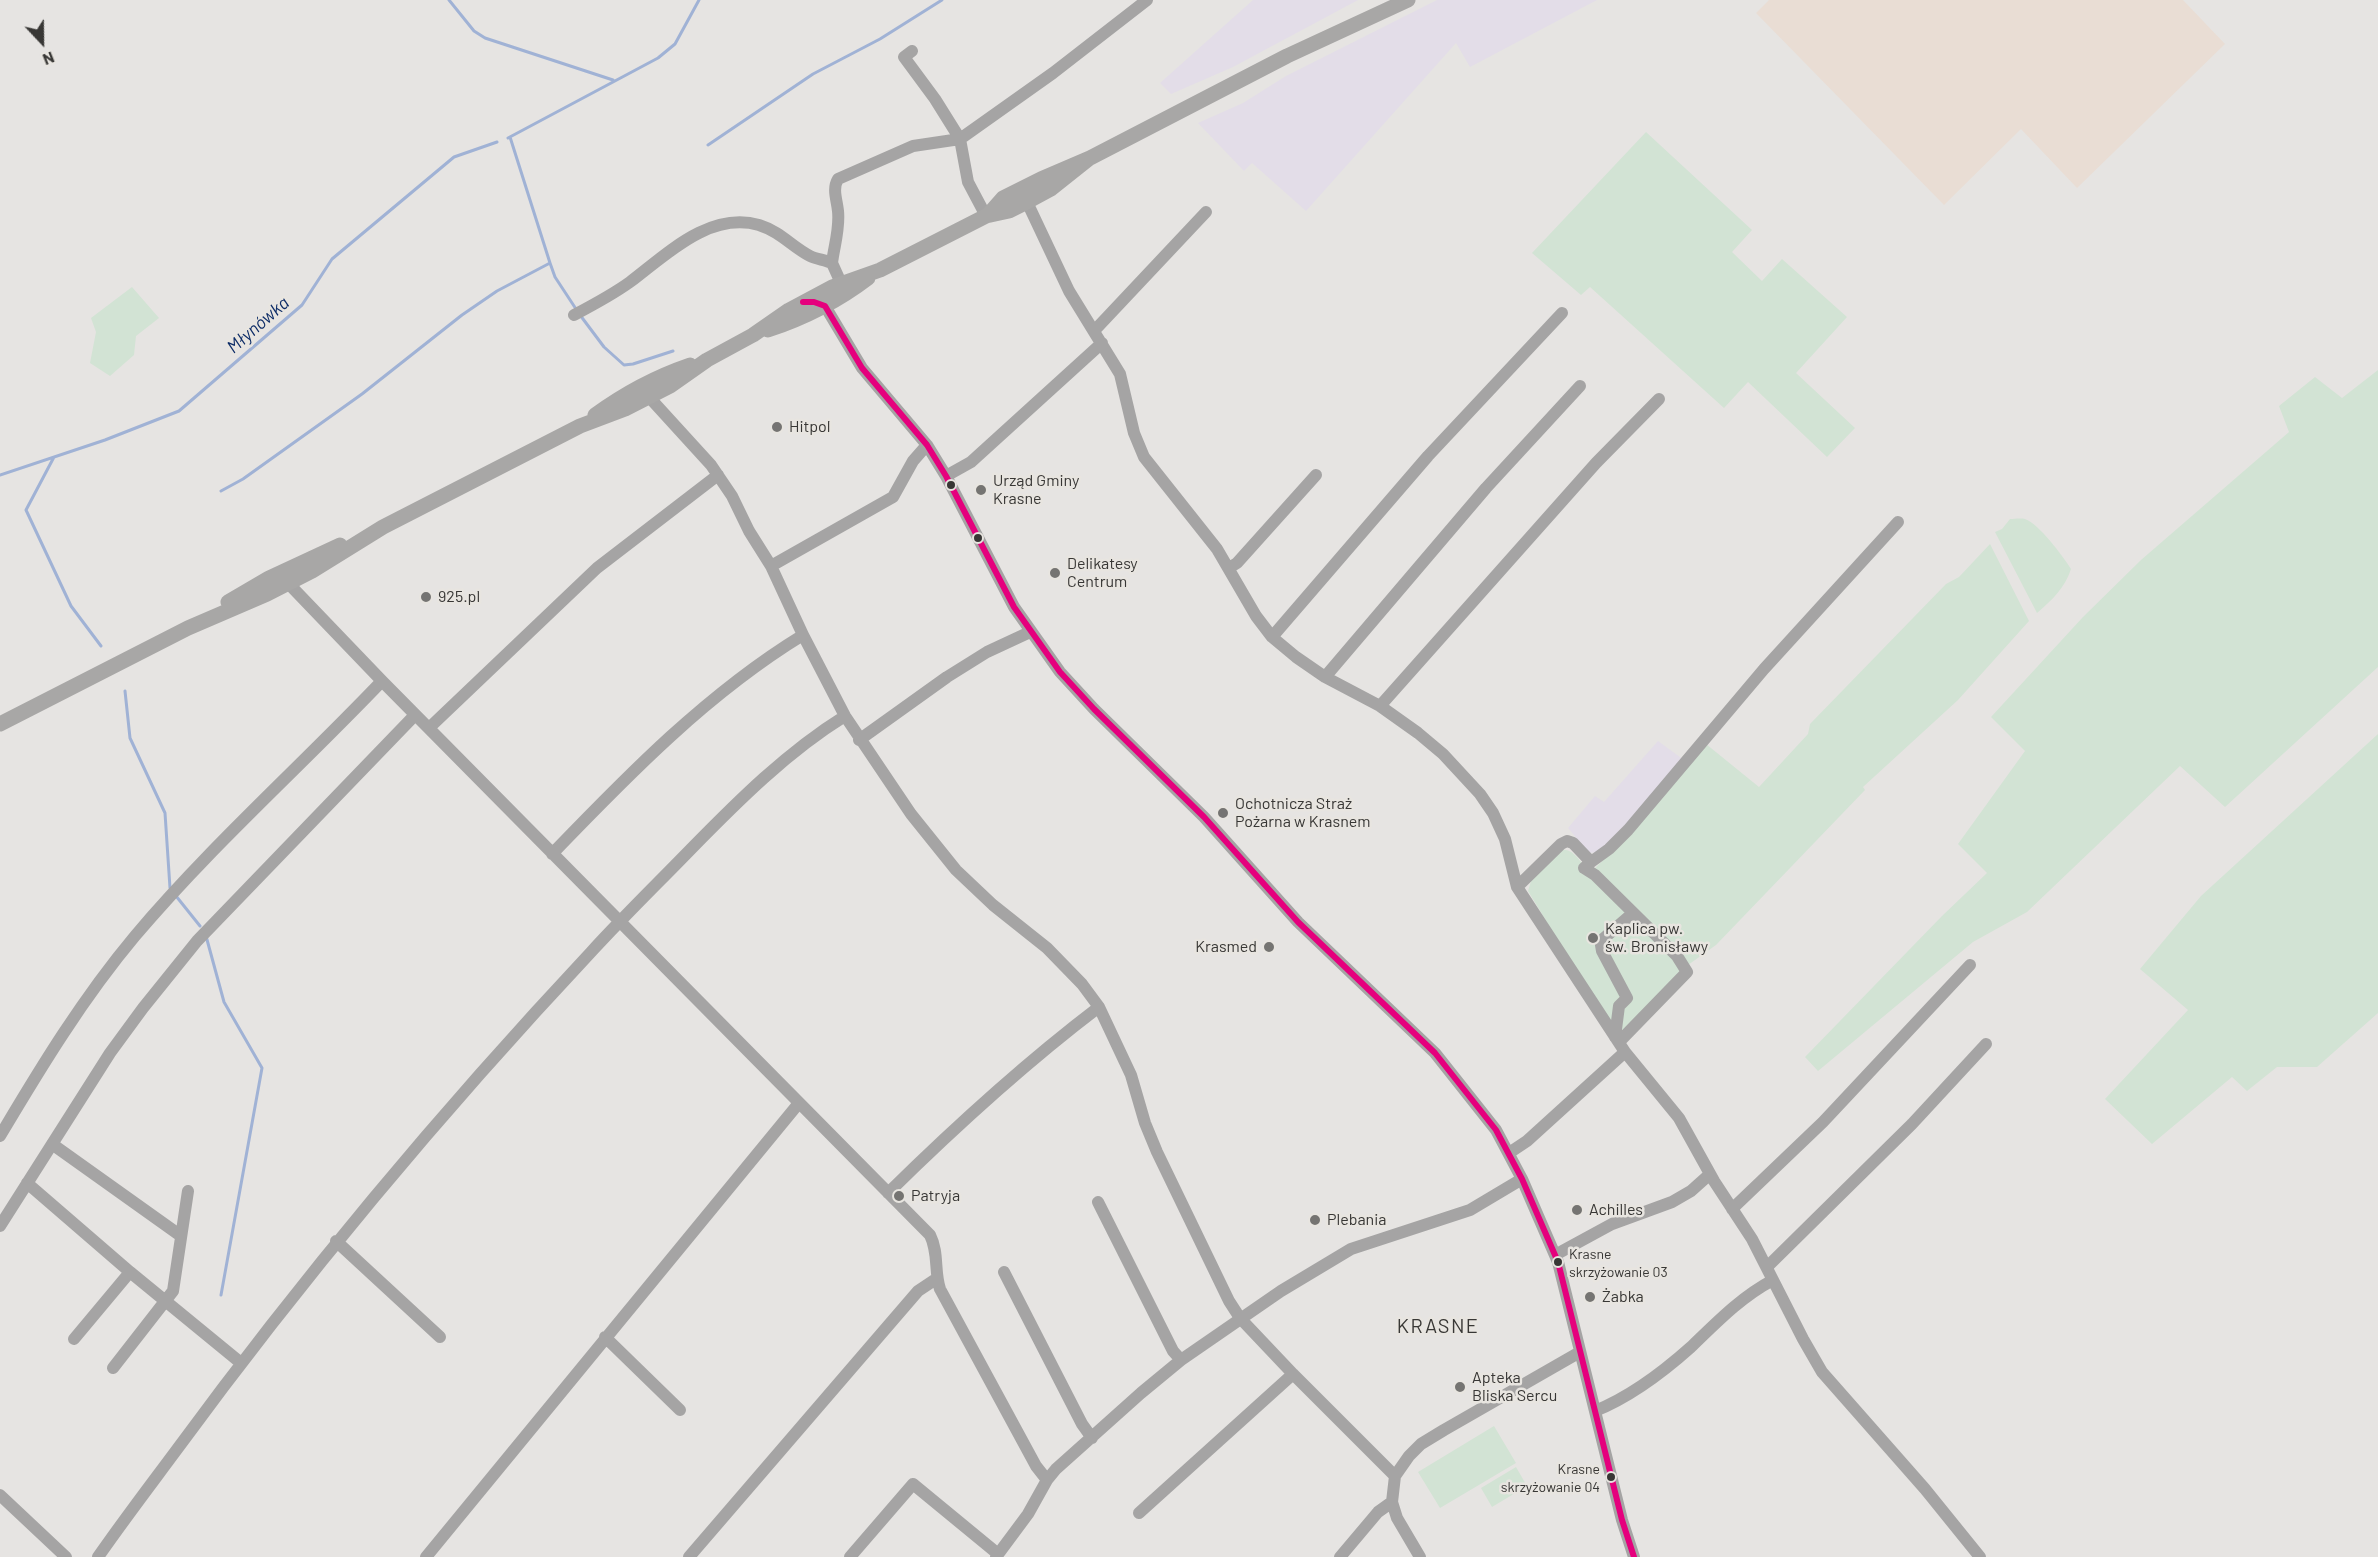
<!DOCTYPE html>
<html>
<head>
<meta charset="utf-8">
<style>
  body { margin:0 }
  #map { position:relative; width:2378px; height:1557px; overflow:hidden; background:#e6e4e2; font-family:Barlow,sans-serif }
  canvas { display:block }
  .north { position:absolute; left:12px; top:12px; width:60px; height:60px; -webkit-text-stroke:4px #e8e5e0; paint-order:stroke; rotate:158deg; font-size:16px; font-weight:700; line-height:24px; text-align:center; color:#383735 }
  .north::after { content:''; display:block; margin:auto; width:21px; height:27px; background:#383735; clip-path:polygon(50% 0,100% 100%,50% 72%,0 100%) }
</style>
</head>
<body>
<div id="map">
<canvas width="2378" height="1557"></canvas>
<div class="north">N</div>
</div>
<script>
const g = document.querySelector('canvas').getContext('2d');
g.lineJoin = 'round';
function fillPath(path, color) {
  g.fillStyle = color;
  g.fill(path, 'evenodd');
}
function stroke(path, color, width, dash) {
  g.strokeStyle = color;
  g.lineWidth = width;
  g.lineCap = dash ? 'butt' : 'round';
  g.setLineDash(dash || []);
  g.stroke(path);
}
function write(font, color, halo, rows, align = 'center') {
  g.font = font + ' Barlow,sans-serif';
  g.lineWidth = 5;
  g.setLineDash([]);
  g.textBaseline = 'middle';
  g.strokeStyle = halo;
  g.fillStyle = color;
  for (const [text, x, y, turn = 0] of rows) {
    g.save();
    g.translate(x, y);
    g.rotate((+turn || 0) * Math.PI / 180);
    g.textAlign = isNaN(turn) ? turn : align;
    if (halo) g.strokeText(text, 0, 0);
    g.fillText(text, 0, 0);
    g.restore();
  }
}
fillPath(new Path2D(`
  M1253,0H1358L1233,67L1171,94L1160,83Z
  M1437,0H1597L1470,67L1456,43L1306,211L1252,163L1244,171L1198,123L1243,103L1286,76Z
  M1658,741L1684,760L1615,838L1598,852L1589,853L1568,828L1595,796L1604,802Z`), '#e3dde8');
fillPath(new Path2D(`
  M1769,0H2183L2225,44L2077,188L2021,129L1944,205L1756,13Z`), '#e9ddd4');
fillPath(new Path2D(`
  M1646,132L1752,230L1732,252L1762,281L1782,259L1847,317L1796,373L1855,428L1827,457L1748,382L1724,408L1590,287L1581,295L1532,253Z
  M132,287L159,318L136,336L134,355L110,376L90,363L96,332L91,318Z
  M2378,370V667L2225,807L2180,766L2027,912L1973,942L1818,1071L1805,1057L1942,916L1987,873L1958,844L2025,751L1991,717L2083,617L2141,560L2289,432L2279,406L2315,377L2342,398Z
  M2010,519C2014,519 2021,518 2025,519C2039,524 2063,556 2071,569C2065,588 2052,600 2037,613L1995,532L2002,529Z
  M1990,544L2029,621L1958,700L1863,787L1865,790L1716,945L1681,970L1624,1031C1618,1028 1613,1025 1609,1020C1580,983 1553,931 1528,891L1532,878L1560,850C1577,847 1579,867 1593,870L1632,832L1706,744L1759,787L1808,734L1810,724L1946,584L1959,577Z
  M2378,734V1013L2317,1067H2277L2247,1091L2232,1077L2152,1144L2105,1099L2188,1010L2140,969L2201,896Z
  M1494,1426L1516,1463L1440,1508L1418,1472Z
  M1516,1467L1527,1486L1492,1507L1481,1488Z`), '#d2e3d4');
stroke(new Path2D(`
  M449,0L474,31L485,38L613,80
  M508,138L658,58L675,44L699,0
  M708,145L813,74L880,39L942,0
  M550,263L555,277L576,309
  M580,315L604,347L624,365L633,364L673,351
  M54,457L26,510L71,606L101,646
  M0,475L105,440L179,411L302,305L332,259L454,157L497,142
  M221,491L243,479L362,394L462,315L497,291L550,263L510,137
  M125,691L130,738L165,813L170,888
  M176,896L200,926
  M206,936L224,1002L262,1068L221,1295`), '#a0b2d5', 3);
stroke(new Path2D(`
  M1020,197L1027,202L1069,291L1120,374L1134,433L1144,457L1217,549L1256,616L1272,637L1296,657L1325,677L1380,706L1418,733L1443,754L1480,794L1493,813L1505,839L1517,887L1625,1052L1679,1118L1714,1181L1752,1239L1803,1339L1822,1372L1925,1489L1980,1557
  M986,216L968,182L960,139L1053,73L1147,0
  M832,263C834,246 840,229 838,211C837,200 832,189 838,179L913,146L960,139L935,99L904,57L912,51
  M817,303L825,306L862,368L927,445L946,476L1014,607L1060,672L1094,709L1204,817L1298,922L1435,1053L1496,1130L1522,1179L1558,1262L1622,1520L1634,1557
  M574,315C593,305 612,295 630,282C666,255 709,211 759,225C781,232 791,246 810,256C816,259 825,260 832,263L841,283
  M1094,331L1206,212
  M642,395L649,397L711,465L732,496L749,531L771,566L803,635L845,716L911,814L956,870L993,905L1047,948L1082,984L1099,1007L1131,1075L1145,1123L1157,1152L1229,1301L1240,1318L1293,1374L1395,1476
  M946,476L971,462L1102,343
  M771,566L893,497L913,461L927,445
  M1229,568L1237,563L1316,475
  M280,580L288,583L382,681L930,1235C939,1253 934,1271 940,1289L1036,1466L1047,1480
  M1272,637L1428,456L1562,313
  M1325,677L1486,488L1580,386
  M1380,706L1596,463L1659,399
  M429,728L597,568L718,475
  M859,740L947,677L987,652L1030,632
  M552,854C629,774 708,693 803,635
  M1591,862L1584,868L1595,875L1677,956L1687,972L1619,1042
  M1517,887L1561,844L1567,841L1573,843L1591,862L1609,849L1628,830L1764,669L1898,522
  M1615,1037L1619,1006L1627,998L1602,951L1601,945L1603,939L1633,913
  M0,1136C41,1067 83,998 135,936C211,846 300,767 382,681
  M52,1144L181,1236
  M1509,1153L1527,1141L1625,1052
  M27,1183L130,1272L241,1363
  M888,1193C955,1127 1024,1064 1099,1007
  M1098,1202L1173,1351L1181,1360
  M1732,1209L1823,1122L1970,965
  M0,1226L110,1053L143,1008L197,941L415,715
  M336,1241L440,1337
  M1555,1255L1612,1224L1672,1202L1691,1191L1710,1174
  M1767,1267L1912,1124L1986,1044
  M1004,1272L1082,1424L1092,1438
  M605,1337L680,1410
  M74,1339L130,1272
  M113,1368L173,1291L188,1191
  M1595,1411C1630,1397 1663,1372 1691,1347C1717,1322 1741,1297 1773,1280
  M0,1495L66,1557
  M1139,1513L1293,1374
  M98,1557C123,1521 149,1487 175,1452C304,1276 443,1110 592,951C624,916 658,883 691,849C738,801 787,752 845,716
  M426,1557L799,1103
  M689,1557L918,1291L936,1279
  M850,1557L913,1484L998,1554
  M996,1557L1028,1514L1047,1480L1056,1469L1141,1393L1181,1360L1281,1291L1351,1249L1470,1210L1522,1179
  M1340,1557L1378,1512L1392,1502
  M1420,1557L1397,1518L1392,1502L1395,1476L1409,1456L1421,1444L1444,1430L1580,1352`), '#a5a4a4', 12);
stroke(new Path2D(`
  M988,215L1003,198L1041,179L1090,158L1287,56L1408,0
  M768,330C804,318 838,301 868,278
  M595,415C625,393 655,377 690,365
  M228,602L269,578L340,545
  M0,724L188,628L267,594L312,571L383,527L580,426L625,409L670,386L707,360L753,335L789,310L832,287L880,270L986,216L1009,211L1027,202L1051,189L1090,158`), '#a8a7a6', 15);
stroke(new Path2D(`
  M803,302H814L825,306L862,368L927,445L946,476L1014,607L1060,672L1094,709L1204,817L1298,922L1435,1053L1496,1130L1522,1179L1558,1262L1622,1520L1634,1557`), '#e5007d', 6);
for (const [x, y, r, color] of [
  [777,427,6,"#757472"],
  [951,485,5,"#383735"],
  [981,490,6,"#757472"],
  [978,538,5,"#383735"],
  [1055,573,6,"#757472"],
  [426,597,6,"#757472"],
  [1223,813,6,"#757472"],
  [1593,938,6,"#757472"],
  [1269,947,6,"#757472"],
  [899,1196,6,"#757472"],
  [1577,1210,6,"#757472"],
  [1315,1220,6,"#757472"],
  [1558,1262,5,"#383735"],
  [1590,1297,6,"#757472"],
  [1460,1387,6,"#757472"],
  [1611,1477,5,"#383735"]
]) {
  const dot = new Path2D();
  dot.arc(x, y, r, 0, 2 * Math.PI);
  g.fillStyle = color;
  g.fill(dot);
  stroke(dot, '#e8e5e0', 2);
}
write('14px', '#383735', '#e8e5e0', [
  ["Krasne",1569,1254],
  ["skrzyżowanie 03",1569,1272],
  ["Krasne",1600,1469,"right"],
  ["skrzyżowanie 04",1600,1487,"right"]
], 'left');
write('16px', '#383735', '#e8e5e0', [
  ["Hitpol",789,427],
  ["Urząd Gminy",993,481],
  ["Krasne",993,499],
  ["Delikatesy",1067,564],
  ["Centrum",1067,582],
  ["925.pl",438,597],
  ["Ochotnicza Straż",1235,804],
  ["Pożarna w Krasnem",1235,822],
  ["Kaplica pw.",1605,929],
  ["św. Bronisławy",1605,947],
  ["Krasmed",1257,947,"right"],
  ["Patryja",911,1196],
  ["Achilles",1589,1210],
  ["Plebania",1327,1220],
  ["Żabka",1602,1297],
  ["Apteka",1472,1378],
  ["Bliska Sercu",1472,1396]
], 'left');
write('italic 18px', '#0d2c67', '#e8e5e0', [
  ["Młynówka",258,325,-41]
]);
g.letterSpacing = '1.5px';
write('20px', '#383735', '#e8e5e0', [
  ["KRASNE",1438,1326]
]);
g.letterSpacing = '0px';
</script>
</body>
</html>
